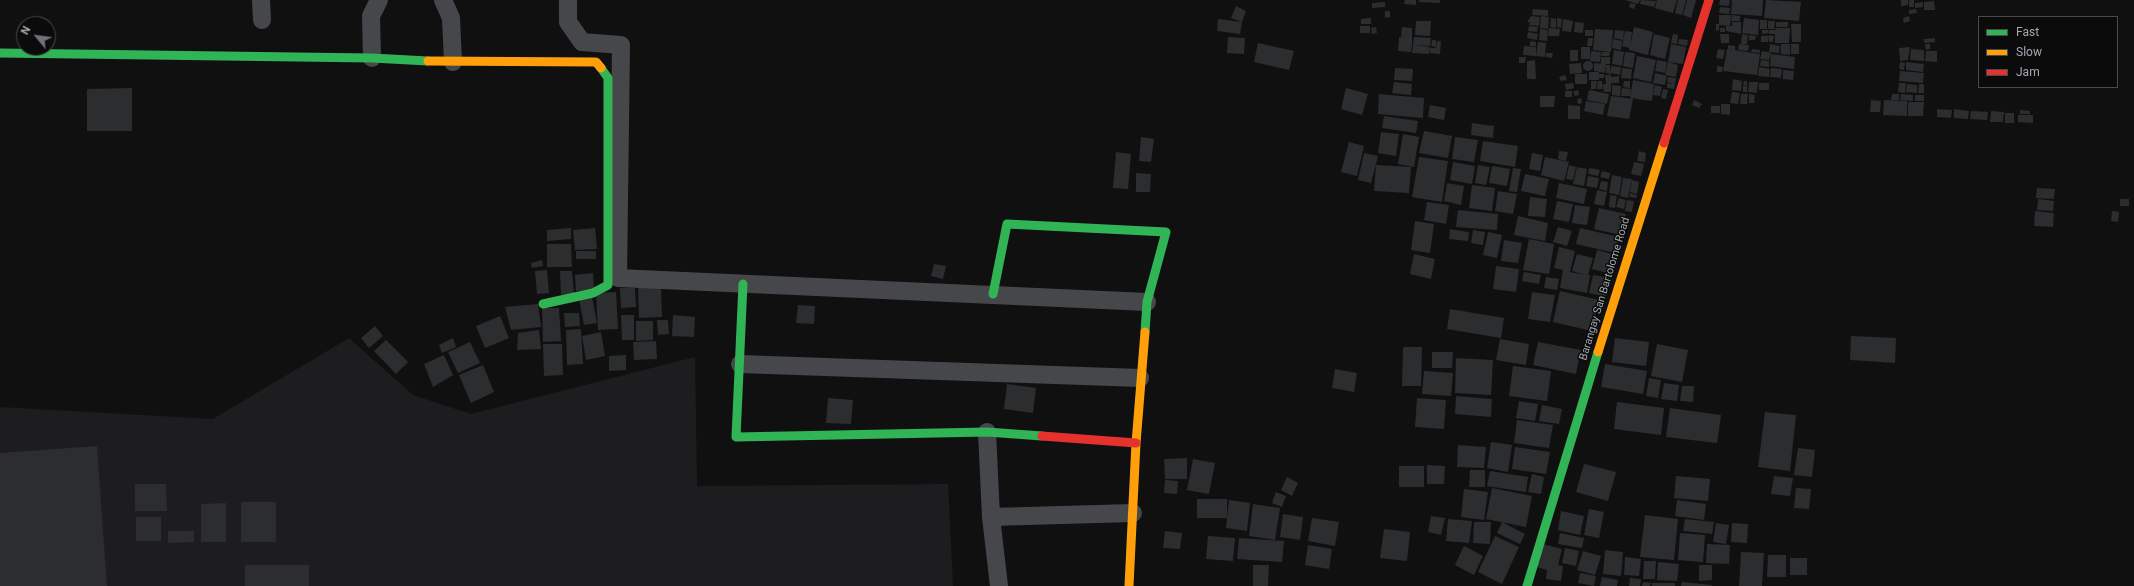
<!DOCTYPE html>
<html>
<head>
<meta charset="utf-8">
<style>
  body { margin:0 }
  #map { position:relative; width:2134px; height:586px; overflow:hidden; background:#101011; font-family:Roboto,sans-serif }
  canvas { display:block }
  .legend { position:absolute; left:1978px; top:16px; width:140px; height:72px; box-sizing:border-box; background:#0b0b0c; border:1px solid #484a4e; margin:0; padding:5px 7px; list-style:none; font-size:12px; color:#a3a9b0 }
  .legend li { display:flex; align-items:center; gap:8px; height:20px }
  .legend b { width:20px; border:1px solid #484a4e }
  .north { position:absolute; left:16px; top:16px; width:40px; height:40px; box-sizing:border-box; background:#0b0b0c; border:1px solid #484a4e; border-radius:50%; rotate:299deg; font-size:11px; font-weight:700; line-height:16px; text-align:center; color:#a3a9b0 }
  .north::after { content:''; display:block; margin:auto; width:14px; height:18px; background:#707378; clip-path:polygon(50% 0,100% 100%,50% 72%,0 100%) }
</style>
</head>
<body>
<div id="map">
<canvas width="2134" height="586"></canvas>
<ul class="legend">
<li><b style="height:5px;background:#30b455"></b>Fast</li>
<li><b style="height:5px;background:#ff9f0a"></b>Slow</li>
<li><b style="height:5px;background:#e5322d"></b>Jam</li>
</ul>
<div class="north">N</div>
</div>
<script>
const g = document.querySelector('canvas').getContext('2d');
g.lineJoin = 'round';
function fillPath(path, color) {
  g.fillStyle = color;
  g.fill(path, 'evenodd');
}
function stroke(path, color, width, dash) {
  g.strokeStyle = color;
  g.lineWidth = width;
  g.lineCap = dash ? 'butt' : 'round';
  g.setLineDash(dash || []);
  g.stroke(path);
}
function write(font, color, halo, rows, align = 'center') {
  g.font = font + ' Roboto,sans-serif';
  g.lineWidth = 3;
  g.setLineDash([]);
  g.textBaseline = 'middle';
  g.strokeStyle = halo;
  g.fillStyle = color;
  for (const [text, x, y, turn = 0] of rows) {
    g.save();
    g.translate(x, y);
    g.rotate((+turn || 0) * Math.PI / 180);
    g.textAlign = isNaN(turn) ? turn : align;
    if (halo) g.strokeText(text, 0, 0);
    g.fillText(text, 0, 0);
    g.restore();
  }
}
fillPath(new Path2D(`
  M349,338L413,395L471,414L695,357L697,486L948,484L953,586H0V407L213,419Z`), '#1d1d1f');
fillPath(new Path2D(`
  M1405,0H1416V5L1404,4Z
  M1419,0H1440V3L1419,2Z
  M1625,0H1640L1638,4Z
  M1641,0L1656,1L1654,7L1640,4Z
  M1657,0H1677L1673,13L1655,8Z
  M1678,0H1686L1682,15L1675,13Z
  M1687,0H1696L1691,18L1683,15Z
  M1720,0H1730L1729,6L1719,5Z
  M1732,0H1763L1762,16L1731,14Z
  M1766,0L1801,2L1799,21L1764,18Z
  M1901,0H1908V5L1901,6Z
  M1909,0H1914V7H1909Z
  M1934,1L1935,10H1924V2Z
  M1385,2V7L1372,8V3Z
  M1923,2V7L1915,8V3Z
  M1630,3L1636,4L1634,9L1629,7Z
  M1236,6L1246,11L1242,22L1231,18Z
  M1720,7L1730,8L1729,14L1719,13Z
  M1533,9L1548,10V16L1532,15Z
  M1916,9L1917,13L1909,14V10Z
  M1385,11H1390V17L1385,18Z
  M1719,15H1731L1730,26L1719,25Z
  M1732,15L1740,16V21H1731Z
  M1531,16L1540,17L1539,26L1529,25L1530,22H1527Z
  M1541,16L1549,17L1548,29L1540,28Z
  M1909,16L1910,21L1904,23L1903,18Z
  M1371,18V24H1361V19Z
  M1551,18L1556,19V28L1550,27Z
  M1557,18L1562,19L1561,28L1557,27Z
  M1744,18L1759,20L1758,35L1742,33Z
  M1218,19L1242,22L1240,34L1217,31Z
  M1563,19L1573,21L1571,32L1562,31Z
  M1760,20H1767V29H1760Z
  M1416,21H1431L1430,36L1415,35Z
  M1768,21H1775L1774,29H1768Z
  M1575,22L1584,23L1583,33L1574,32Z
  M1732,22H1741V34L1726,31V26H1734H1732Z
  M1776,22H1788V27H1776Z
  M1716,24H1719V30L1716,31Z
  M1791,24H1801V42H1792Z
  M1360,26H1370V33H1360Z
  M1529,26L1538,27L1537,32L1528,31Z
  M1376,27L1377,33L1372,34L1371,28Z
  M1402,27L1412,28V38L1401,37Z
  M1634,27L1653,32L1648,55L1629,50V48L1622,46L1625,31L1632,32L1630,46Z
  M1549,28L1560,29L1559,36H1548Z
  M1720,28H1725V32H1720Z
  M1775,28H1790L1789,43H1775V30H1778L1775,29Z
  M1540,29L1548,30L1547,41L1539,40Z
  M1595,29L1613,30L1611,52L1593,50Z
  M1585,30H1593V36H1585Z
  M1615,30L1624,31L1623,40L1614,38Z
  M1762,30H1768L1769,33L1762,34Z
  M1769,30H1775V34H1769Z
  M1528,32L1538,34L1537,40L1527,38Z
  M1654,34L1670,38L1665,59L1650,55Z
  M1673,34L1678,35L1677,44L1671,43Z
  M1720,34H1729V43H1721Z
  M1742,34L1748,35L1747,44H1741Z
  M1749,35L1756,36L1755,40H1749Z
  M1769,35L1774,36L1773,42H1769Z
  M1761,36H1769L1768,42H1761Z
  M1228,37L1245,38L1244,54L1227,53Z
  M1399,37L1412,38V45H1409H1412L1411,52L1398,51Z
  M1414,37L1431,38L1430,46L1413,45Z
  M1588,38H1593L1592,46H1587Z
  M1935,38V42L1924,43V39Z
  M1613,39L1622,41L1621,50L1612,48Z
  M1679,39L1688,40L1687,46L1678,44Z
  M1432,40H1436V47L1431,46Z
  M1437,41H1441L1440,54L1430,53V48H1436Z
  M1530,41L1536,42V46H1530Z
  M1538,42L1546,43L1545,57L1536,56Z
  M1258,43L1294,51L1289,70L1254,62Z
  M1671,44L1686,47L1683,64L1668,62Z
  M1739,44L1749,45L1748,51L1738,50Z
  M1770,44L1780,46L1779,53L1769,52Z
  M1781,44H1790V55L1781,54Z
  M1791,44H1799V54H1791Z
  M1925,44H1930V49L1926,50Z
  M1413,45L1430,47L1429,54L1412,53Z
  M1728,45L1735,46V50L1728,49Z
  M1524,46L1536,47V56L1523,55Z
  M1581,47H1590V59H1581Z
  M1910,47L1908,60L1900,61L1899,48Z
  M1718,49L1725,50L1723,59L1716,58Z
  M1727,49L1760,54L1757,75L1723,71Z
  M1752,49L1760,50V53L1751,52Z
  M1911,49L1924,50V61L1910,60Z
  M1570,50H1578V61H1570Z
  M1614,50L1624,52L1622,66L1612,64Z
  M1591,51L1601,52L1600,62L1590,61Z
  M1762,51L1771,53L1769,60L1760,59Z
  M1926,51H1937V62L1925,61Z
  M1602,52H1610L1609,56H1601Z
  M1625,52L1635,53L1633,68L1623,66Z
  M1546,53H1553L1552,58L1546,57Z
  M1771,54L1795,57L1794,69L1770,66Z
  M1637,56L1656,60L1651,82L1633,78Z
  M1519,57H1526L1525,63H1519Z
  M1601,57H1610V64H1601Z
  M1535,60L1536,79H1527V61Z
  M1657,60L1667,62L1665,73L1655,71Z
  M1761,60L1769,61V67L1760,66Z
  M1583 66a5 5 0 1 1 10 0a5 5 0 1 1-10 0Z
  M1668,62L1678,65L1676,77L1665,75Z
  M1900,62L1905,63L1904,70L1899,69Z
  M1906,62L1924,64L1923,72L1906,70Z
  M1581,63L1582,73L1570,74L1569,64Z
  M1594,63L1606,64L1605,73L1594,71Z
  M1606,65H1610V74L1606,73Z
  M1611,66L1621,67L1620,75L1611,73V77L1619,76V83H1611V92H1604L1603,84H1606L1605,75H1610Z
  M1717,66L1723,67L1722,72H1717Z
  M1759,67L1770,69L1769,77L1758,76Z
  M1395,68L1413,69L1412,81L1394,80Z
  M1622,68L1632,69L1631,79L1621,78Z
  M1771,68L1782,69L1781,78L1770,77Z
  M1783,70L1794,71L1793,80L1783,79Z
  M1900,71L1924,73L1923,83L1899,81Z
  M1589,72H1599V80H1589Z
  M1655,73L1667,76L1665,85L1653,83Z
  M1575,74H1587V84H1575Z
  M1599,74H1604V78H1599Z
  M1565,75L1567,80L1561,81L1559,77Z
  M1668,77L1676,78L1675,84L1667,82Z
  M1733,79L1742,81L1741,91L1732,90Z
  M1633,80L1654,84L1652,101L1630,98Z
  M1591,81H1597L1596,89H1591Z
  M1598,81H1602L1603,89H1597Z
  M1624,81H1630V88L1623,87Z
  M1744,81H1747V86L1743,85Z
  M1394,82L1412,84L1411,95L1392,93Z
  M1749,82H1758L1757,93L1748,92Z
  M1573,83L1574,88L1566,90L1565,84Z
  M1667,83L1675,84L1674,89L1667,88Z
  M1759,83H1769V90H1759Z
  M1899,83H1906L1905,93L1898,92Z
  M1907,84L1917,85V93L1906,92Z
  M1919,84H1924V93H1918Z
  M1612,85L1621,86L1620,96L1612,95Z
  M1655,85L1662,87L1660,96L1653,95Z
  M1743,86H1747V92H1743Z
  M132,88V131H87V89Z
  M1346,88L1368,94L1362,115L1341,109Z
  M1622,88L1631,89L1630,96H1621Z
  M1663,89L1668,90L1666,99L1661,98Z
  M1578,90L1579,95L1575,96L1573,92Z
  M1589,90L1609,94L1607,104L1587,100Z
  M1565,91H1572V97H1565Z
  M1732,92L1740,93L1738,104L1730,103Z
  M1379,94L1424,98L1423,118L1378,114Z
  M1741,94H1748L1747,104H1740Z
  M1749,94L1755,95L1754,103H1749Z
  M1892,94H1899V100H1891Z
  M1901,94L1913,95V101L1900,100Z
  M1915,95H1924V101H1915Z
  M1540,96H1555L1554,107H1540Z
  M1611,96L1633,99L1629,119L1607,116Z
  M1581,98L1582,103L1578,104L1577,99Z
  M1694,100L1702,104L1699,108L1692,105Z
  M1871,100L1881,101L1880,112H1870Z
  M1884,100L1907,101V116L1883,115Z
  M1586,101L1605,104L1603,115L1584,111Z
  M1908,102H1924L1923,116H1908Z
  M1721,104H1730V115L1721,114Z
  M1430,105L1446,108L1444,120L1428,117Z
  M1568,105L1580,106V119H1568Z
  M1711,106H1720V113H1711Z
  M1937,109L1952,110L1951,118L1937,117Z
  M1954,109L1969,111L1968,119L1954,118Z
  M2020,110L2030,111V114H2020Z
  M1971,111L1988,112L1987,120L1970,119Z
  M1991,111L2004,112L2003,122H1990Z
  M2005,113H2014V123H2005Z
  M2018,115H2033V123L2018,122Z
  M1384,116L1418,121L1416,133L1382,128Z
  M1472,123L1494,126L1493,138L1471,135Z
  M1424,131L1452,136L1448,158L1419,153Z
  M1381,132L1399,134L1396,156L1378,153Z
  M1403,134L1419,137L1414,167L1398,164Z
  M1141,137L1154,139L1151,162L1139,161Z
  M1455,137L1478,140L1474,162L1452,159Z
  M1483,141L1518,146L1515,167L1480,161Z
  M1349,142L1364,146L1357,176L1341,172Z
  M1559,151L1568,152L1566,161L1558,159Z
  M1639,151L1646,153L1645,162L1637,161Z
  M1116,152L1131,154L1128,189L1113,188Z
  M1364,153L1378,156L1371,183L1358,180Z
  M1532,153L1543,155L1540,171L1529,169Z
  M1419,157L1448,161L1442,202L1412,197Z
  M1545,157L1569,162L1564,181L1541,175Z
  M1453,162L1475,166L1472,184L1450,180Z
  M1634,162L1644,164L1641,176L1631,174Z
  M1376,165L1411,167L1409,193L1374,191Z
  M1478,165L1490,167L1486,185L1475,183Z
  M1569,165L1576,167L1573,180L1566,179Z
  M1492,166L1510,169L1507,186L1489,183Z
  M1577,167L1587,169L1584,186L1573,184Z
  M1513,168L1521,169L1517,192L1509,191Z
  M1589,168L1600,170L1598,176L1588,174Z
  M1602,171L1610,173L1609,179L1600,177Z
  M1136,173L1151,174L1150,192H1136Z
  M1525,174L1549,179L1545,196L1521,191Z
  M1612,175L1622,177L1619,195L1609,193Z
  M1588,176L1599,178L1597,188L1586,186Z
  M1623,178L1632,179L1628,198L1620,196Z
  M1632,180L1639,182L1637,194L1630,192Z
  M1601,181L1608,182L1607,191L1599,189Z
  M1447,183L1464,186L1461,205L1444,201Z
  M1559,183L1587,189L1584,204L1556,198Z
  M1472,185L1495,188L1492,211L1469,208Z
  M2037,188L2055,189L2054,199L2036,198Z
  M1597,190L1607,192L1604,206L1594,204Z
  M1498,191L1517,194L1513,214L1495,211Z
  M1630,193L1637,195L1636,198L1629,197Z
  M1610,195L1617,196L1615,208L1609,207Z
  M1530,197L1547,199L1545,217L1528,216Z
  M1619,198L1626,200L1624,209L1616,207Z
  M2038,199L2054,201L2053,211L2037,210Z
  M2120,199H2129V206H2120Z
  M1627,200L1634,201L1632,212L1625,211Z
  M1557,201L1573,204L1569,222L1553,219Z
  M1427,202L1449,205L1446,224L1424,220Z
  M1575,205L1590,207L1587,225L1572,223Z
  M1599,208L1626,214L1621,235L1594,229Z
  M1458,210L1498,214L1497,230L1456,227Z
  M2035,211L2054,213L2053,227L2034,226Z
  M2112,211L2119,212L2118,222L2111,221Z
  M1518,216L1548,223L1545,241L1514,235Z
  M1415,221L1434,224L1430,253L1411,250Z
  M1558,227L1572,231L1567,246L1553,242Z
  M571,228V239L547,241V230Z
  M595,228L597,249L575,250L573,230Z
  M1580,228L1619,237L1615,253L1576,244Z
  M1450,229L1469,232L1468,241L1449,239Z
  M1473,230L1485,232L1483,245L1471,243Z
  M1488,232L1502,235L1497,258L1483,255Z
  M1529,239L1554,244L1549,274L1523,270Z
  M1504,240L1522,243L1518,263L1501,261Z
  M547,244H571L572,267H547Z
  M1559,247L1575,251L1570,272L1585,275L1572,271L1577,254L1593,258L1588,275H1590L1587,293L1560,288L1563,270L1554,268Z
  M1597,250L1616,255L1612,274L1592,269Z
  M576,251H596V259H576Z
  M1414,254L1435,259L1431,279L1410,274Z
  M542,260L543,266L532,268L531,263Z
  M934,264L946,266L943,279L931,276Z
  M1496,266L1519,269L1516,292L1493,289Z
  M547,270L549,293L537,294L535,271Z
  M560,271H572L574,294L561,295Z
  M1524,272L1541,275L1539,284L1522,281Z
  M593,273L594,290L576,291L575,275Z
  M1593,275L1611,278L1606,297L1589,293Z
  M1546,277L1559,279L1557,290L1544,288Z
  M661,287L662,317L639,318L638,288Z
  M620,288H635L636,307L621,308Z
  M1560,291L1599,300L1592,331L1553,322Z
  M616,292L618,329L598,330L596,293Z
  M1532,292L1555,295L1550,322L1528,319Z
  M592,297L597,323L584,325L579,299Z
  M538,304L541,327L511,330L505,307Z
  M798,305L815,306L814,324L796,323Z
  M542,308H559L561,341L543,342Z
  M1450,309L1504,318L1501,338L1447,329Z
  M564,313H579L580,326L565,327Z
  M621,315H634V340H622Z
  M673,315L695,317L694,337L672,336Z
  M500,316L509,338L485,348L476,326Z
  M657,320H668L669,334L658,335Z
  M636,321H653V340L636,341Z
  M375,326L383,336L369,348L361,338Z
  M581,329L583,364L567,365L566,330Z
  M539,330L541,349L517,350L518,333Z
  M601,332L605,356L586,360L582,336Z
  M1851,336L1896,338L1895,363L1850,360Z
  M453,338L456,347L442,353L439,345Z
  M1615,338L1649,342L1646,366L1612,362Z
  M1500,339L1529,344L1526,365L1496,360Z
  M386,340L408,362L396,374L374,351Z
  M656,341L657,359L634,360L633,342Z
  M470,342L480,363L458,373L448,352Z
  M1538,342L1581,350L1576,374L1533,365Z
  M543,344H562L563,375L544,376Z
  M1657,344L1688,350L1682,382L1651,376Z
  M1403,347H1422L1421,386H1402Z
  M1432,352H1453L1452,368H1432Z
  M444,355L453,375L433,387L424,364Z
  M626,355V370L609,371V356Z
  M1456,358L1493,360L1491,395L1455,393Z
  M1605,364L1647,371L1643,394L1601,387Z
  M483,365L494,392L471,403L459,375Z
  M1513,366L1551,371L1547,401L1509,396Z
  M1335,369L1357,373L1354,392L1332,388Z
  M1424,371L1453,373L1451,396L1422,394Z
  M1649,378L1661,380L1658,398L1646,396Z
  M1664,383L1679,385L1677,401L1661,399Z
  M1007,384L1036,388L1033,413L1004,409Z
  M1682,386H1694L1693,402L1680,401Z
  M1456,396L1492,399L1491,417L1455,414Z
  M828,398L853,400L851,424L826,423Z
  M1417,398L1446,400L1444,429L1415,427Z
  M1519,401L1538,404L1535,421L1516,418Z
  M1617,402L1664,408L1661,435L1614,429Z
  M1542,405L1562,409L1559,424L1539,421Z
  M1670,408L1721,415L1717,443L1666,437Z
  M1765,412L1796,415L1790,471L1758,467Z
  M1517,420L1553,425L1549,448L1514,443Z
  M1491,442L1512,445L1508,472L1487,468Z
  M1458,445L1486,447L1484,468L1457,467Z
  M97,446L107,586H0V453Z
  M1515,447L1550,452L1546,474L1512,469Z
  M1798,448L1815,450L1812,477L1794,475Z
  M1187,458V479H1165L1164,459Z
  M1193,459L1215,463L1209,494L1187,490Z
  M1584,464L1616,472L1608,501L1576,492Z
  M1427,465L1445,466L1444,484H1427Z
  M1399,466H1424V487H1399Z
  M1470,470H1485V487H1469Z
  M1490,471L1528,477L1526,492L1487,486Z
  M1532,474L1544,477L1541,494L1528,492Z
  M1676,476L1710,479L1708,501L1674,498Z
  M1774,476L1793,478L1790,496L1771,494Z
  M1287,477L1298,483L1292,496L1281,490Z
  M1165,480L1178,481L1177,494L1164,493Z
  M135,484H166L167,511H135Z
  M1492,488L1532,496L1526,527L1486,519Z
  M1796,488L1811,489L1809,509L1794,508Z
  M1464,489L1488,492L1484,520L1461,517Z
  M1276,492L1286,496L1282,507L1272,503Z
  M1197,499H1227V518H1197Z
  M1229,500L1250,503L1247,531L1226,528Z
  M1677,500L1706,504L1704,520L1675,516Z
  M241,502H276V542H241Z
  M226,503V542H201V504Z
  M1253,504L1280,508L1275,540L1249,536Z
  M1589,509L1604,512L1599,538L1584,535Z
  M1561,511L1584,516L1580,535L1558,530Z
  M1283,514L1303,517L1300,540L1280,537Z
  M1645,515L1678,519L1674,560L1640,557Z
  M1431,516L1445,518L1441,535L1428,532Z
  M136,517H161V541H136Z
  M1312,518L1339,522L1335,546L1308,541Z
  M1448,519L1472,521L1469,543L1446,541Z
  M1685,519L1714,522L1712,534L1683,531Z
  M1474,522H1491L1490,544L1473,543Z
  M1502,522L1525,534L1520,544L1497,533Z
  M1716,523L1729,525L1726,544L1713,542Z
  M1732,523L1748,524L1747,543L1731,542Z
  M1384,529L1410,532L1407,561L1380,558Z
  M168,531H194V542L168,543Z
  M1165,531L1182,533L1180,549L1163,548Z
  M1560,533L1584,538L1582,548L1558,544Z
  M1680,533L1705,535L1703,562L1678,560Z
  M1208,536L1235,538L1233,561L1206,559Z
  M1495,536L1519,547L1502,584L1478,572Z
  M1239,538L1284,541L1282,562L1237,559Z
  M1543,544L1562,549L1558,565L1563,566L1561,581L1546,579L1547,570L1537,567Z
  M1707,544L1730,545L1729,564L1706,563Z
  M1308,545L1332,549L1329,569L1305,565Z
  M1464,546L1483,556L1474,575L1455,565Z
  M1565,548L1579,551L1576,566L1562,563Z
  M1605,550L1623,552L1621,576L1603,574Z
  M1583,551L1601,556L1595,575L1577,570Z
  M1741,552L1764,553L1762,586H1739Z
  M1768,555H1786V577H1767Z
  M1625,557L1641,559L1639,576L1624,575Z
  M1790,558H1807V575H1790Z
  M1644,561H1656L1655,579H1643Z
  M1658,562L1679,564L1677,581L1657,580Z
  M245,565H309V586H245Z
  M1253,565H1269L1268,586H1253Z
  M1699,565H1712V580L1699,581Z
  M1580,573L1596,576L1594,586L1578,583Z
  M1602,577L1618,580L1617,586H1600Z
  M1630,578L1641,579L1640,586H1629Z
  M1643,582L1651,583L1650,586H1642Z
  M1682,582L1712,585V586H1681Z
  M1652,583H1675V586H1652Z`), '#2c2d2e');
stroke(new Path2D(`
  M261,0L262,20
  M443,0L451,18L453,62
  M568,0V22L582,42L621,45L618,278L1147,302
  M372,58L371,16L379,0
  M740,364L1140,378
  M987,432L991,517L999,586
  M991,517L1133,513`), '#45474a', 18);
stroke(new Path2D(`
  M0,53L372,58L428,61
  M743,284L736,437L987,432L1042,436
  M993,294L1007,224L1166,232L1147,302L1145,332
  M543,304L593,293L608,285V78L601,68
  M1527,586L1598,352`), '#30b455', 9);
stroke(new Path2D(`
  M428,61L596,62L601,68
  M1598,352L1664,143
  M1129,586L1136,443L1145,332`), '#ff9f0a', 9);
stroke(new Path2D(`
  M1664,143L1709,0
  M1042,436L1136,443`), '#e5322d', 9);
write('11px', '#a3a9b0', '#0b0b0c', [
  ["Barangay San Bartolome Road",1605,289,-73]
]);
</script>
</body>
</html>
